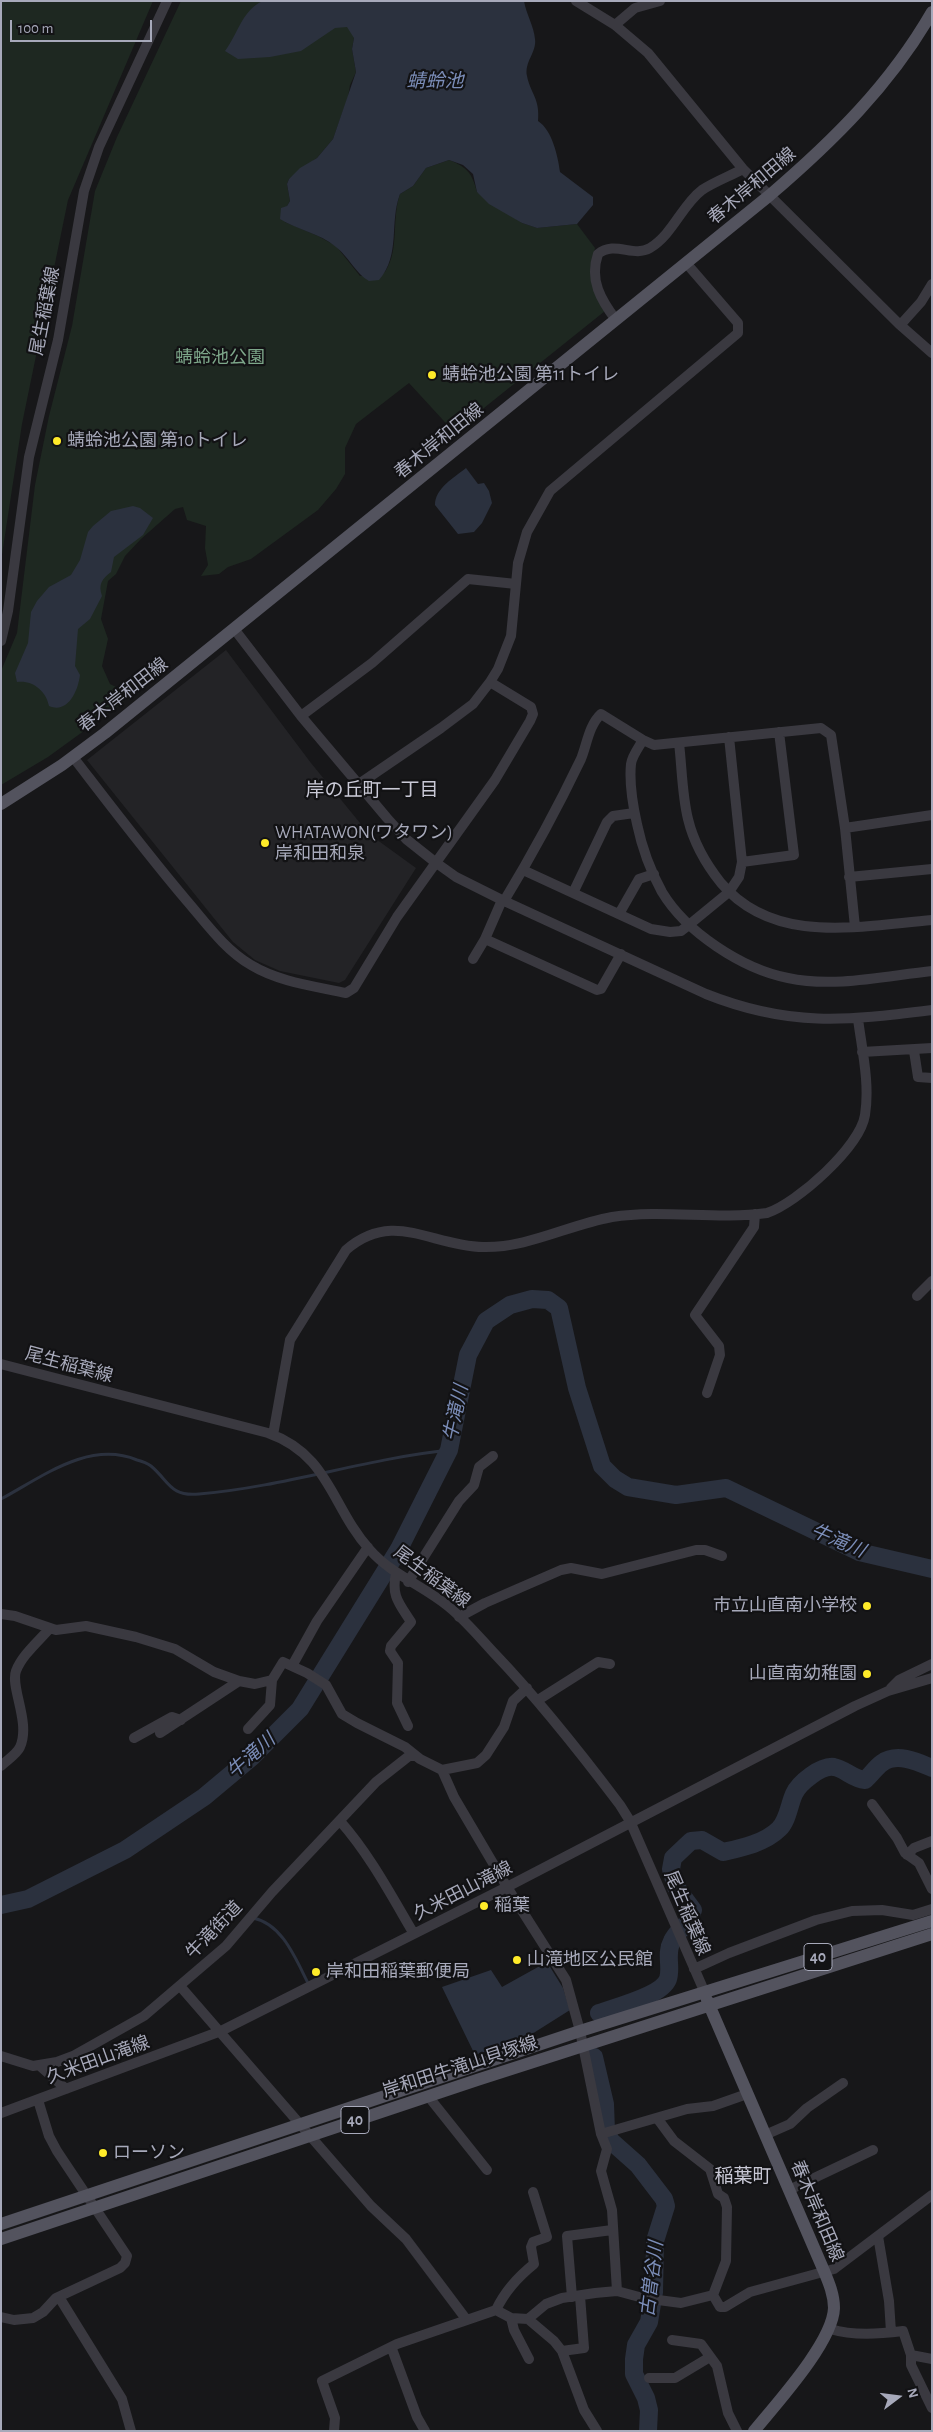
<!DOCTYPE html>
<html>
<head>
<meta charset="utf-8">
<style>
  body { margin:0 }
  #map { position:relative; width:933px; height:2432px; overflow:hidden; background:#171719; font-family:"Alegreya Sans",sans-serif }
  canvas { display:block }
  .frame { position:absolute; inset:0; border:2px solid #a7a9ba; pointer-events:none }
  .north { position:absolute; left:873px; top:2372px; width:50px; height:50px; -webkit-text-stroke:4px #121214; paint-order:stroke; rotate:75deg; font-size:14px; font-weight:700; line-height:20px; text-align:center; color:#a7a9ba }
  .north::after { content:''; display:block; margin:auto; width:18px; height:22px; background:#a7a9ba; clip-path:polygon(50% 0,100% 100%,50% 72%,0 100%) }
  .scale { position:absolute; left:10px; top:20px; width:142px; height:22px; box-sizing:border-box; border:2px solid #a7a9ba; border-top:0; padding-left:6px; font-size:15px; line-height:18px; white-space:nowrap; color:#a7a9ba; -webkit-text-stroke:4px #121214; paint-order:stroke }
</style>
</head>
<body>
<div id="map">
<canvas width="933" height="2432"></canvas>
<div class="frame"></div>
<div class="north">N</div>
<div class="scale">100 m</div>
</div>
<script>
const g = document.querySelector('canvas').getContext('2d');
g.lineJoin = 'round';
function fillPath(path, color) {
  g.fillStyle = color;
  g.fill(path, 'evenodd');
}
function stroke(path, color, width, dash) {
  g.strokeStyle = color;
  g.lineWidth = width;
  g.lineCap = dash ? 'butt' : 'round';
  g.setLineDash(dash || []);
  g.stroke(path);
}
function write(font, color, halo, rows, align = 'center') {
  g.font = font + ' "Alegreya Sans","Noto Sans JP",sans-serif';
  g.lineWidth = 4.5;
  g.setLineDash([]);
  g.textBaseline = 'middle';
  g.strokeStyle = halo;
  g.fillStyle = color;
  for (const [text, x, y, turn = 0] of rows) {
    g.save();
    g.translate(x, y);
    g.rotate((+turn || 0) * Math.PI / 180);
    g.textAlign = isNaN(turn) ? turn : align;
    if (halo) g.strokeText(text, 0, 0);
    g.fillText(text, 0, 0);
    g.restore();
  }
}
fillPath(new Path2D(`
  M226,650L311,763L369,834L416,868L345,980L339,983L280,971L255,960L233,942L87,760Z`), '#232326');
fillPath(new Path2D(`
  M1,1H153L68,200L22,424L1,561Z
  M181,1H353L354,38L352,49L356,72L350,85L348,97L333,139L317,158L289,179L287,184L290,201L287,206L285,222L318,236L336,246L360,276L385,272C400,249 391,220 400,194L413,186L426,168L449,160C467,167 472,173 477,192L522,223L537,228L577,224L595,248L591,266L605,311L454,432L409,383L356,424L345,448V474L336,489L318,510L251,559L228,567L219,574L201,576L208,565L205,548L206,526L187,520L183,507L175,509L141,539L125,556L116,574L108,581L101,619L108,639L102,666L110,684L130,694L121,704L48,757L1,785V671L17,633L35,485L49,416L72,326L95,191L117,137Z`), '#1e2821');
fillPath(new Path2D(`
  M263,1H524C526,14 534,26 535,39C537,52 524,62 527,76C531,95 540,98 538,121C552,130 558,156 560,172L593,197V205L577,224L537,228L522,223L489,204L477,192L473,174L463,165L449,160L426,168L413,186L400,194C389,223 401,255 379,280L369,281C355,273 349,257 336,247C320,233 297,230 280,219L281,208L287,206L290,201L287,184L289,179L300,168L317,158L333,139L356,72L352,49L354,38L347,27L335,28L301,51L270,57L238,59L225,51C238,34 242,10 263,1Z
  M466,468L478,484L484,483L489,491L492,503L482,523L474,532L458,534L435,505C435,488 455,477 466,468Z
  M133,506L140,508L153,518L143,535L114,557L111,572C102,579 98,584 102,596L90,619L78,629L75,666L80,675C78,691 68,714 49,706C46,691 33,680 17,682L15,673L28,643L31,612L37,601L49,587L71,575L80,560L88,532L93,526L111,511Z
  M547,1962L563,1988L570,2010L524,2039L475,2055L442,1987L491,1970L502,1987Z`), '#2b313e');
stroke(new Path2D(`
  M1,1499C42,1477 89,1440 137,1460C141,1461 147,1463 151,1466C169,1481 170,1497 199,1494C283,1487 365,1459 449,1450
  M253,1918C283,1924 296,1960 309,1985`), '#2b313e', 3);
stroke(new Path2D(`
  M1,1905L28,1899L125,1850L204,1797L253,1756L300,1709L399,1549L449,1450L468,1355L486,1321L510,1305L532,1299L548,1300L559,1308L577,1388L602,1466L615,1479L628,1487L676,1495L726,1488L859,1552L932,1569
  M599,2013C615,2007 662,1996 668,1979C672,1967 665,1954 672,1941C678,1928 687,1929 693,1910L676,1887L671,1869L673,1858L691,1841L702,1840L723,1852C741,1848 765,1843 779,1829C788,1820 789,1805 794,1794C799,1783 821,1765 834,1767C845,1769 853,1779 865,1780C871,1775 876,1767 882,1763C897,1752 918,1762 932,1768
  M594,2057L605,2104L606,2131L611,2141L638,2165L664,2199L666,2206L655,2241L654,2292L649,2322L636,2345L634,2359V2374L646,2398L649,2410L648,2431`), '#2b313e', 18);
stroke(new Path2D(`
  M576,1L615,25L648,53L743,169L899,324L932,353
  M615,25L635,8L660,1
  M616,320C601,300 589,280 598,254C615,240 633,258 650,248C673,234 682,205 702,190C714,182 730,176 743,169
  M903,322L921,302L932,284
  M235,630L301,716L387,818L406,839L435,862L456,877L502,900L706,994C789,1027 845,1021 932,1010
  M1,641L8,611L29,457L58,340L84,191L99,147L167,1
  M301,716L372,663L468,579L516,584
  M643,740C639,747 632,756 631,764C629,783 633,806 637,824C642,848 650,870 662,892C686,932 742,969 788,978C834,988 885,976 932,971
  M679,743C682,768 682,795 688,819C694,844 705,863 721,883C774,946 860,926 932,920
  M73,757C110,805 147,854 187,901C206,923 225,950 251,965C279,982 314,986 346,993L354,988L397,917L495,780L530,721L533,714L531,707L490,682
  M359,784L441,728L473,704L490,682L498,669L511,636L518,563L527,532L550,491L738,333V323L687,264
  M845,828L932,815
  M742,862L794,855L779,732
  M523,870L651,929L670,932L681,931L690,924L729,892L739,877L742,862L729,737
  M849,877L932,869
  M573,893L607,822L613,816L634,813
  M504,901C532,855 558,807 581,759C587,744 589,725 601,714L643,740L654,745L821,728L831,735L845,828L855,927
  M619,914L639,879L654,874
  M485,939L597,990L601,989L621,954
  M473,959L485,939L502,900
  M914,1051L918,1077L932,1078
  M862,1052L932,1048
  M917,1296L932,1281
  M1,1364L268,1433C330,1455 331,1507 370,1550C392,1575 424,1586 449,1607C466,1621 480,1638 494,1653C540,1701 580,1752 620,1805L630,1821L705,1993
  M707,1393L720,1355L719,1346L695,1315L754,1227L755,1214
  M273,1435L290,1340L346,1250C393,1209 431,1246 483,1247C528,1248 568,1225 612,1217C663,1209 716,1220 767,1213C797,1203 860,1147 865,1115C870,1084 862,1050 858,1019
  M396,1573C391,1596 399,1603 411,1622L391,1646L390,1651L398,1663L397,1703L408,1726
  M408,1582L459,1501L474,1485L479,1467L493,1456
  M1,1614L15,1616L56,1630L86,1626L136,1637L175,1649L214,1672L239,1681L255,1684L272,1680L283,1662L307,1673L326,1685L342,1714L357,1723L405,1747L420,1759L442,1770L477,1763L486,1755L504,1727L513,1701L527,1688
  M459,1617L485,1603L561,1570L571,1568L602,1574L696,1550H705L722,1556
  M292,1666L317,1621L368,1547
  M891,1688L899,1680L932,1664
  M538,1700L598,1662L610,1664
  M248,1729L270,1705L272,1680
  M160,1733L239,1681
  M134,1738L172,1717L181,1720
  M1,1766C7,1760 17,1754 20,1747C31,1723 10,1687 16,1671C22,1655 39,1641 50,1628
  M442,1770L454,1797L507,1887L566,1980L580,2031L601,2134L607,2149L601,2171L612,2210L617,2291
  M872,1804L897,1838L905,1853L919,1863L932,1889
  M340,1821C370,1855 391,1895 414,1934
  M907,1855L914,1848L932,1841
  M694,1969L729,1953L816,1920L852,1911L882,1910L913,1915L932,1909
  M180,1986L371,2206L406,2239L466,2319
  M1,2056L33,2066L57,2062L73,2056L144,2016L226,1946L272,1892L376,1782L409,1756H416
  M40,2066L66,2089
  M428,2096L487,2170
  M1,2113L221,2031L507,1887L855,1706L888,1691L932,1678
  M657,2118L674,2141L710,2169L718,2194L724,2198L727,2207L726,2261L713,2295
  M601,2134L687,2109L713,2106L747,2094
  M765,2135L790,2124L807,2108L843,2083
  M789,2190L873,2150
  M878,2236L889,2301L891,2332
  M59,2297L122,2399L131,2431
  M572,2297L567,2236L612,2230
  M496,2310C504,2293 519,2276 534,2264L531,2247L533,2242L547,2237L533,2192
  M1,2317L14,2320L33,2318L43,2312L56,2298L120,2268L125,2263L127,2256L57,2151L49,2136L38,2100
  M511,2318L514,2330L529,2359
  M528,2319L546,2304L562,2298L595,2293L617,2291L643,2298L681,2303L713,2295L720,2307H725L750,2292L834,2269L932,2195
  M830,2329C854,2336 879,2334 903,2331L911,2355L932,2359
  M672,2340L701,2344L717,2366L728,2413L737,2431
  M392,2349L417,2417L425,2431
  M562,2351L584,2348L580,2296
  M911,2355V2365L932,2408
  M649,2378H675L710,2357
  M334,2431L335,2418L322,2381L397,2344L496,2310L511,2318L528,2319L554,2341L562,2351L584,2410L597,2431`), '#3a3940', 10);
stroke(new Path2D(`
  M1,804L62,765L105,733L770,195C833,141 890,85 932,12
  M707,2000L824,2271C829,2283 834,2295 834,2308C833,2342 776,2404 754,2431
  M1,2224L580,2031L932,1921
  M1,2239L477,2080L932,1934`), '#53535e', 12);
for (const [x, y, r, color] of [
  [432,375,5,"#ffeb29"],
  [57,441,5,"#ffeb29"],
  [265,843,5,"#ffeb29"],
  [867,1606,5,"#ffeb29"],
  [867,1674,5,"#ffeb29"],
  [484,1906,5,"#ffeb29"],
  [517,1960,5,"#ffeb29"],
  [316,1972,5,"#ffeb29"],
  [103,2153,5,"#ffeb29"]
]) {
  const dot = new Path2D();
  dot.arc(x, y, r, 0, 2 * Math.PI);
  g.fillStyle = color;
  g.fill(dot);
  stroke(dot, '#121214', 2);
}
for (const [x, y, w] of [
  [818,1957,28],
  [355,2120,28]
]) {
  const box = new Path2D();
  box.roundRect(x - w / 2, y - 13.5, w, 27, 4);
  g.fillStyle = '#121214';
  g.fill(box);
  stroke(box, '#a7a9ba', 1);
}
write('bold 16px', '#a7a9ba', null, [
  ["40",818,1957],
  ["40",355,2120]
]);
write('18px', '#a7a9ba', '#121214', [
  ["春木岸和田線",752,186,-40],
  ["尾生稲葉線",45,311,-79],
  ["春木岸和田線",439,441,-39],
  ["春木岸和田線",123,695,-38],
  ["尾生稲葉線",69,1365,15],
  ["尾生稲葉線",432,1577,37],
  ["久米田山滝線",463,1891,-27],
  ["尾生稲葉線",687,1913,67],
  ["牛滝街道",214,1930,-46],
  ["久米田山滝線",98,2060,-20],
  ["岸和田牛滝山貝塚線",460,2067,-18],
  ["春木岸和田線",817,2211,67]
]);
write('18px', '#7da78a', '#121214', [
  ["蜻蛉池公園",220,358]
]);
write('18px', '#a7a9ba', '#121214', [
  ["蜻蛉池公園 第11トイレ",442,375],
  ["蜻蛉池公園 第10トイレ",67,441],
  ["WHATAWON(ワタワン)",275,833],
  ["岸和田和泉",275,854],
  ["市立山直南小学校",857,1606,"right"],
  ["山直南幼稚園",857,1674,"right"],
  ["稲葉",494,1906],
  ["山滝地区公民館",527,1960],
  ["岸和田稲葉郵便局",326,1972],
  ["ローソン",113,2153]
], 'left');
write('italic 19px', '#7b8db8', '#121214', [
  ["蜻蛉池",435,81],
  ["牛滝川",456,1413,-78],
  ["牛滝川",838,1541,23],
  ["牛滝川",251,1756,-42],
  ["古曽谷川",652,2279,-83]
]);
write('19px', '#c9c9d6', '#121214', [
  ["岸の丘町一丁目",372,790],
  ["稲葉町",743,2176]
]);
</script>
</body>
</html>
